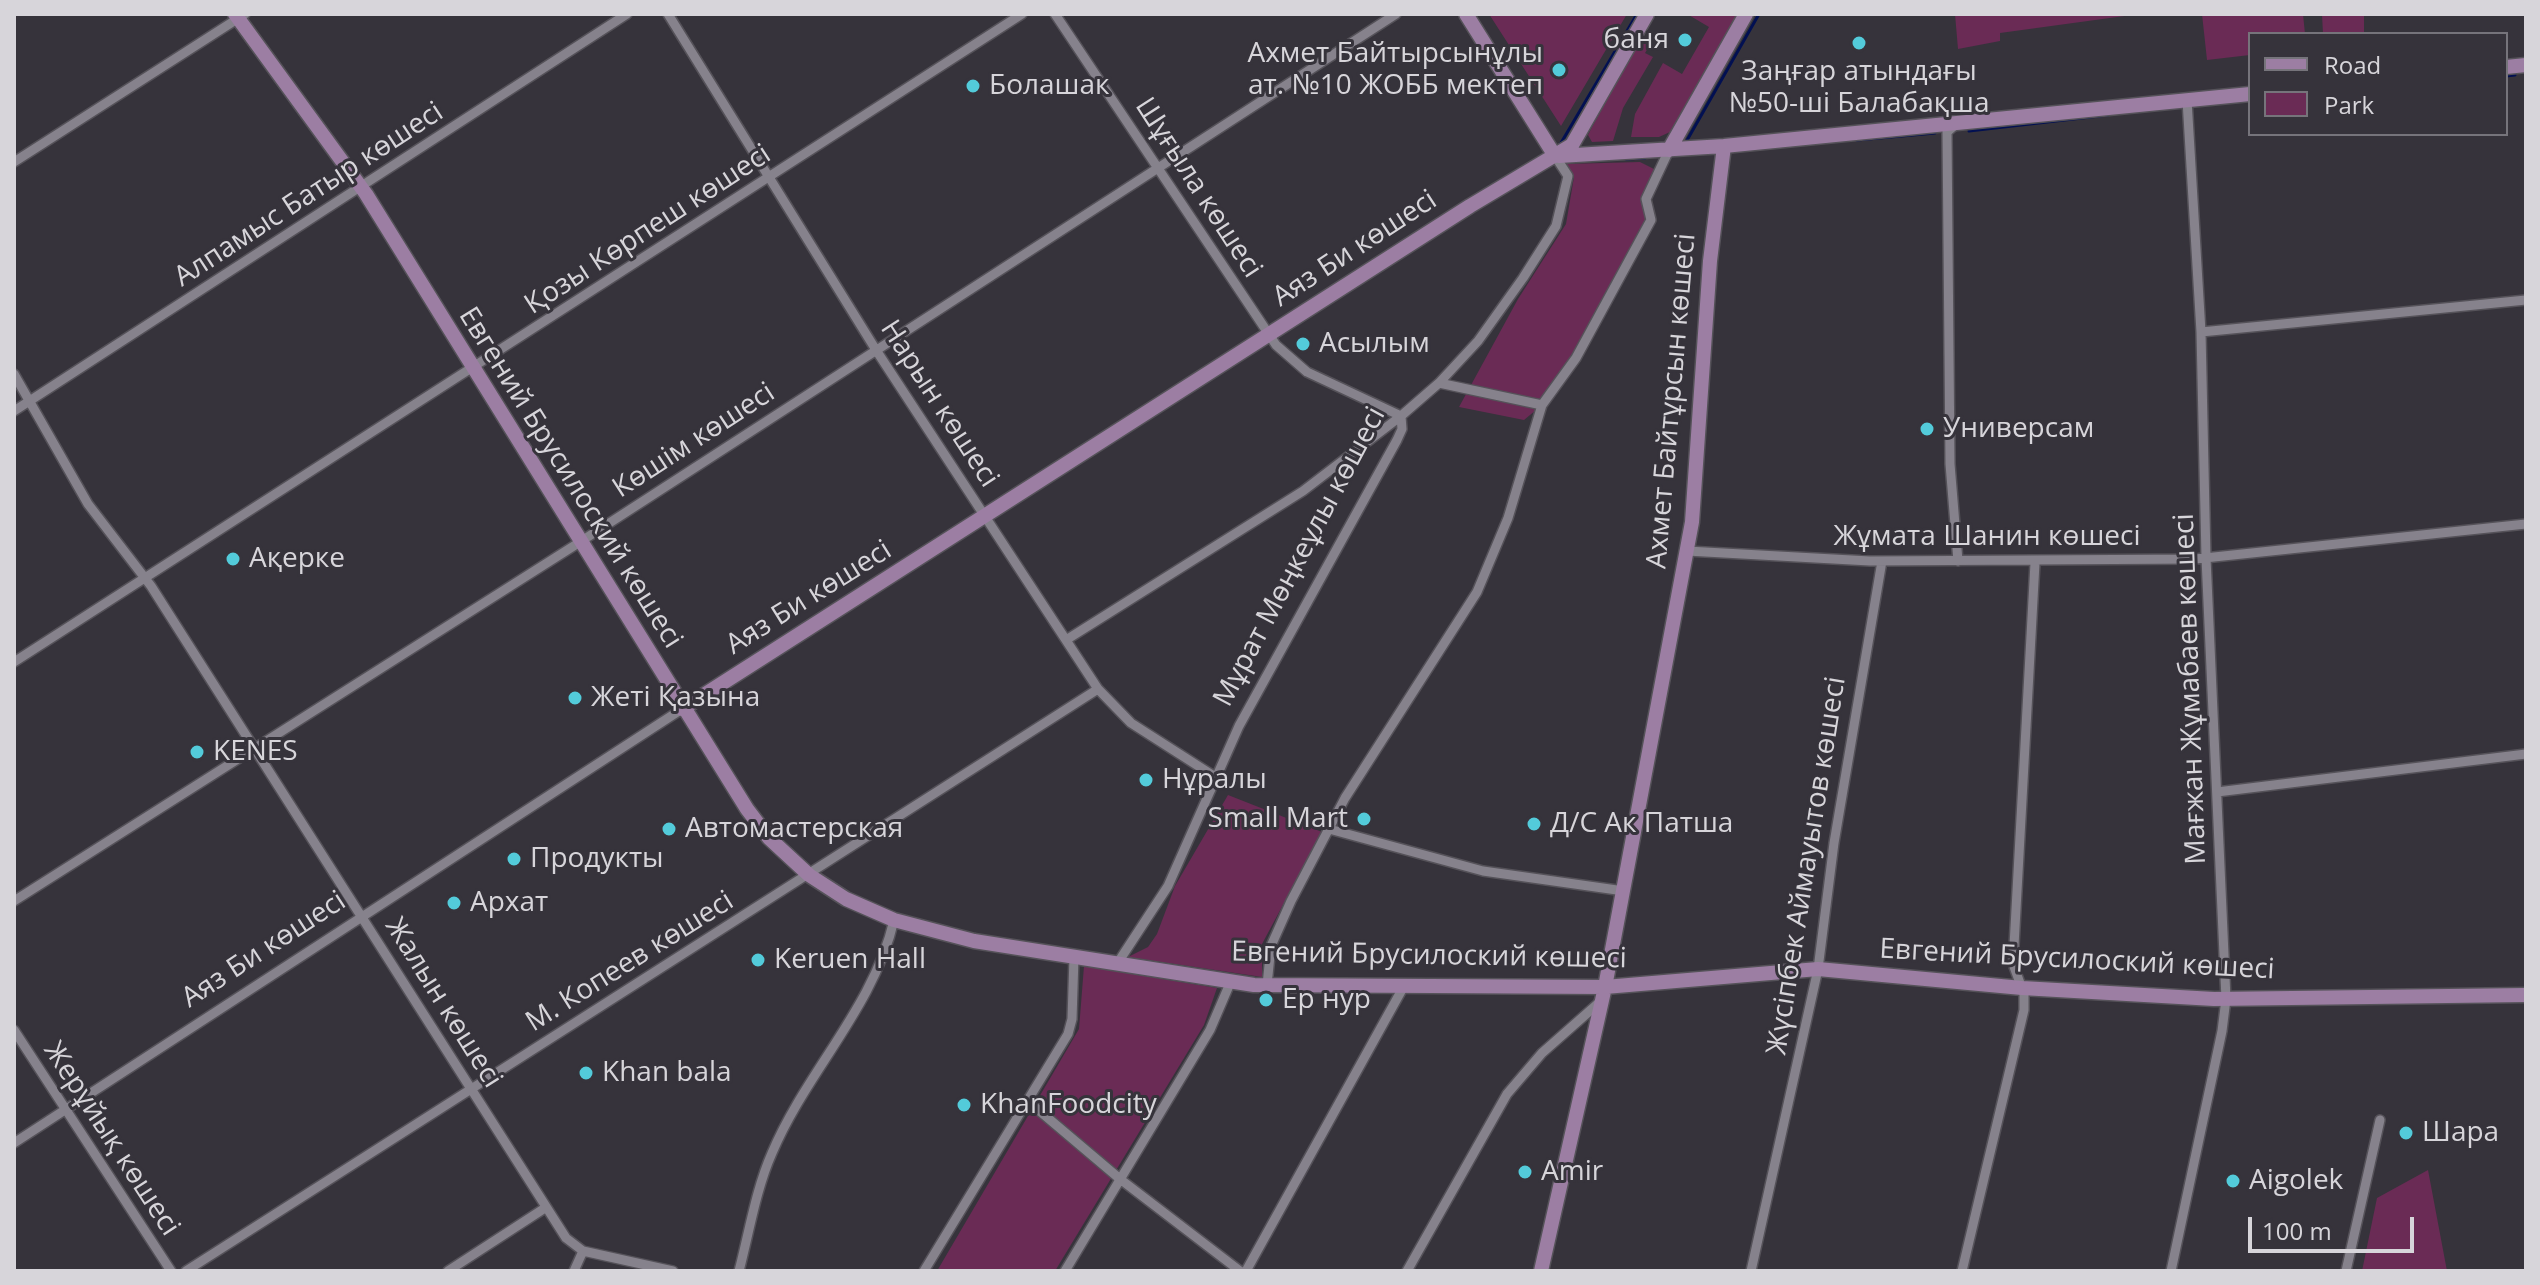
<!DOCTYPE html>
<html>
<head>
<meta charset="utf-8">
<style>
  body { margin:0 }
  #map { position:relative; width:2540px; height:1285px; overflow:hidden; background:#36333b; font-family:"Open Sans",sans-serif }
  canvas { display:block }
  .frame { position:absolute; inset:0; border:16px solid #d7d5da; pointer-events:none }
  .legend { position:absolute; left:2248px; top:32px; width:260px; height:104px; box-sizing:border-box; background:#36333b; border:2px solid #76747b; margin:0; padding:10px 14px; list-style:none; font-size:24px; color:#d7d5da }
  .legend li { display:flex; align-items:center; gap:16px; height:40px }
  .legend b { width:40px; border:2px solid #76747b }
  .scale { position:absolute; left:2248px; top:1217px; width:166px; height:36px; box-sizing:border-box; border:4px solid #d7d5da; border-top:0; padding-left:10px; font-size:24px; line-height:28px; white-space:nowrap; color:#d7d5da; -webkit-text-stroke:6px #36333b; paint-order:stroke }
</style>
</head>
<body>
<div id="map">
<canvas width="2540" height="1285"></canvas>
<div class="frame"></div>
<ul class="legend">
<li><b style="height:10px;background:#9c7ea3"></b>Road</li>
<li><b style="height:22px;background:#6a2b55"></b>Park</li>
</ul>
<div class="scale">100 m</div>
</div>
<script>
const g = document.querySelector('canvas').getContext('2d');
g.lineJoin = 'round';
function fillPath(path, color) {
  g.fillStyle = color;
  g.fill(path, 'evenodd');
}
function stroke(path, color, width, dash) {
  g.strokeStyle = color;
  g.lineWidth = width;
  g.lineCap = dash ? 'butt' : 'round';
  g.setLineDash(dash || []);
  g.stroke(path);
}
function write(font, color, halo, rows, align = 'center') {
  g.font = font + ' "Open Sans",sans-serif';
  g.lineWidth = 6;
  g.setLineDash([]);
  g.textBaseline = 'middle';
  g.strokeStyle = halo;
  g.fillStyle = color;
  for (const [text, x, y, turn = 0] of rows) {
    g.save();
    g.translate(x, y);
    g.rotate((+turn || 0) * Math.PI / 180);
    g.textAlign = isNaN(turn) ? turn : align;
    if (halo) g.strokeText(text, 0, 0);
    g.fillText(text, 0, 0);
    g.restore();
  }
}
fillPath(new Path2D(`
  M1489,14H1627L1561,126Z
  M1687,14H1737L1670,132L1659,137H1631L1635,114L1663,63L1682,74L1709,27Z
  M1955,14H2139L2000,33V41L1958,49Z
  M2202,14H2303L2305,34H2250V55L2207,60Z
  M2322,14H2364V34H2323Z
  M1639,41L1650,45L1645,53L1653,57L1623,108L1613,141L1592,142L1588,135L1591,129Z
  M1640,162L1660,172L1646,199L1651,220L1615,291L1542,405L1524,420L1459,407L1518,299L1566,224L1574,177L1566,164Z
  M1228,795L1322,832L1262,944V977L1128,957L1148,947L1157,934L1175,886Z
  M1084,966L1217,988L1204,1025L1055,1271H937L1079,1029Z
  M2428,1170L2447,1271H2362L2377,1198Z`), '#6a2b55');
stroke(new Path2D(`
  M2506,76L2515,75
  M1969,131L2108,115
  M1857,140L1935,133
  M1686,142L1759,14
  M1558,148L1637,14
  M1626,159L1645,158`), '#021052', 3);
const street = new Path2D(`
  M668,14L876,350L1098,689L1131,723L1217,778
  M1055,14L1276,345L1307,372L1401,416L1303,491L1066,640
  M1955,125L1947,132L1950,464L1958,561
  M14,162L245,14
  M2201,332L2526,300
  M14,374L88,504L151,586L566,1238L583,1251L673,1271
  M1439,383L1542,405
  M14,411L627,14
  M1687,551L1870,561L2195,559L2526,524
  M14,662L1022,14
  M2217,792L2526,754
  M1329,829L1483,871L1624,891
  M14,901L580,542L1396,14
  M1117,964L1168,886L1239,726L1397,440L1402,429L1401,416L1439,383L1478,341L1523,278L1556,226L1568,176L1555,156
  M1267,985L1271,946L1291,901L1345,798L1477,592L1508,518L1542,405L1576,358L1651,220L1646,199L1669,150
  M14,1030L171,1271
  M1029,1102L1120,1179L1240,1271
  M14,1143L682,709
  M186,1271L1098,689
  M448,1271L545,1208
  M574,1271L583,1251
  M739,1271C749,1233 756,1189 772,1153C806,1072 874,1007 894,920
  M924,1271L1068,1034L1072,1019L1074,957
  M1065,1271L1210,1030L1231,981
  M1246,1271L1404,986
  M1407,1271L1507,1094L1542,1053L1601,1001
  M1751,1271L1818,969L1834,843L1882,561
  M1962,1271L2024,1010V994L2013,964L2035,563
  M2171,1271L2222,1031L2226,999L2206,558L2201,332L2187,100
  M2346,1271L2380,1120`);
const secondary = new Path2D(`
  M235,14L366,194L747,809L769,838L809,875L846,899L894,920L974,941L1254,985L1605,987L1818,969L2022,988L2214,999L2526,995
  M1466,14L1555,156
  M2506,67L2526,65
  M1669,150L1746,14
  M1559,156L1724,146L2250,94
  M682,709L1470,206L1572,145L1647,14
  M1541,1271L1605,987L1692,522L1710,261L1724,146`);
stroke(street, '#555259', 12);
stroke(secondary, '#555259', 17);
stroke(street, '#86828c', 9);
stroke(secondary, '#9c7ea3', 14);
for (const [x, y, r, color] of [
  [1685,40,8,"#53cbda"],
  [1859,43,8,"#53cbda"],
  [1559,70,8,"#53cbda"],
  [973,86,8,"#53cbda"],
  [1303,344,8,"#53cbda"],
  [1927,429,8,"#53cbda"],
  [233,559,8,"#53cbda"],
  [575,698,8,"#53cbda"],
  [197,752,8,"#53cbda"],
  [1146,780,8,"#53cbda"],
  [1364,819,8,"#53cbda"],
  [1534,824,8,"#53cbda"],
  [669,829,8,"#53cbda"],
  [514,859,8,"#53cbda"],
  [454,903,8,"#53cbda"],
  [758,960,8,"#53cbda"],
  [1266,1000,8,"#53cbda"],
  [586,1073,8,"#53cbda"],
  [964,1105,8,"#53cbda"],
  [2406,1133,8,"#53cbda"],
  [1525,1172,8,"#53cbda"],
  [2233,1181,8,"#53cbda"]
]) {
  const dot = new Path2D();
  dot.arc(x, y, r, 0, 2 * Math.PI);
  g.fillStyle = color;
  g.fill(dot);
  stroke(dot, '#36333b', 3);
}
write('28px', '#d7d5da', '#36333b', [
  ["баня",1669,40,"right"],
  ["Ахмет Байтырсынұлы",1543,54,"right"],
  ["ат. №10 ЖОББ мектеп",1543,86,"right"],
  ["Заңғар атындағы",1859,72,"center"],
  ["№50-ші Балабақша",1859,104,"center"],
  ["Болашак",989,86],
  ["Асылым",1319,344],
  ["Универсам",1943,429],
  ["Ақерке",249,559],
  ["Жеті Қазына",591,698],
  ["KENES",213,752],
  ["Нұралы",1162,780],
  ["Small Mart",1348,819,"right"],
  ["Д/С Ак Патша",1550,824],
  ["Автомастерская",685,829],
  ["Продукты",530,859],
  ["Архат",470,903],
  ["Keruen Hall",774,960],
  ["Ер нур",1282,1000],
  ["Khan bala",602,1073],
  ["KhanFoodcity",980,1105],
  ["Шара",2422,1133],
  ["Amir",1541,1172],
  ["Aigolek",2249,1181]
], 'left');
write('28px', '#d7d5da', '#36333b', [
  ["Шұғыла көшесі",1198,188,57],
  ["Алпамыс Батыр көшесі",309,195,-33],
  ["Қозы Көрпеш көшесі",648,230,-33],
  ["Аяз Би көшесі",1355,249,-33],
  ["Ахмет Байтұрсын көшесі",1672,401,-85],
  ["Нарын көшесі",939,404,57],
  ["Көшім көшесі",694,441,-33],
  ["Евгений Брусилоский көшесі",570,478,58],
  ["Жұмата Шанин көшесі",1987,537],
  ["Мұрат Мөңкеұлы көшесі",1300,557,-62],
  ["Аяз Би көшесі",809,598,-32],
  ["Мағжан Жұмабаев көшесі",2191,689,-92],
  ["Жүсіпбек Аймауытов көшесі",1807,866,-81],
  ["Аяз Би көшесі",264,950,-33],
  ["Евгений Брусилоский көшесі",1429,956,1],
  ["Евгений Брусилоский көшесі",2077,960,3],
  ["М. Копеев көшесі",630,962,-32],
  ["Жалын көшесі",443,1003,58],
  ["Жерұйық көшесі",111,1139,57]
]);
</script>
</body>
</html>
